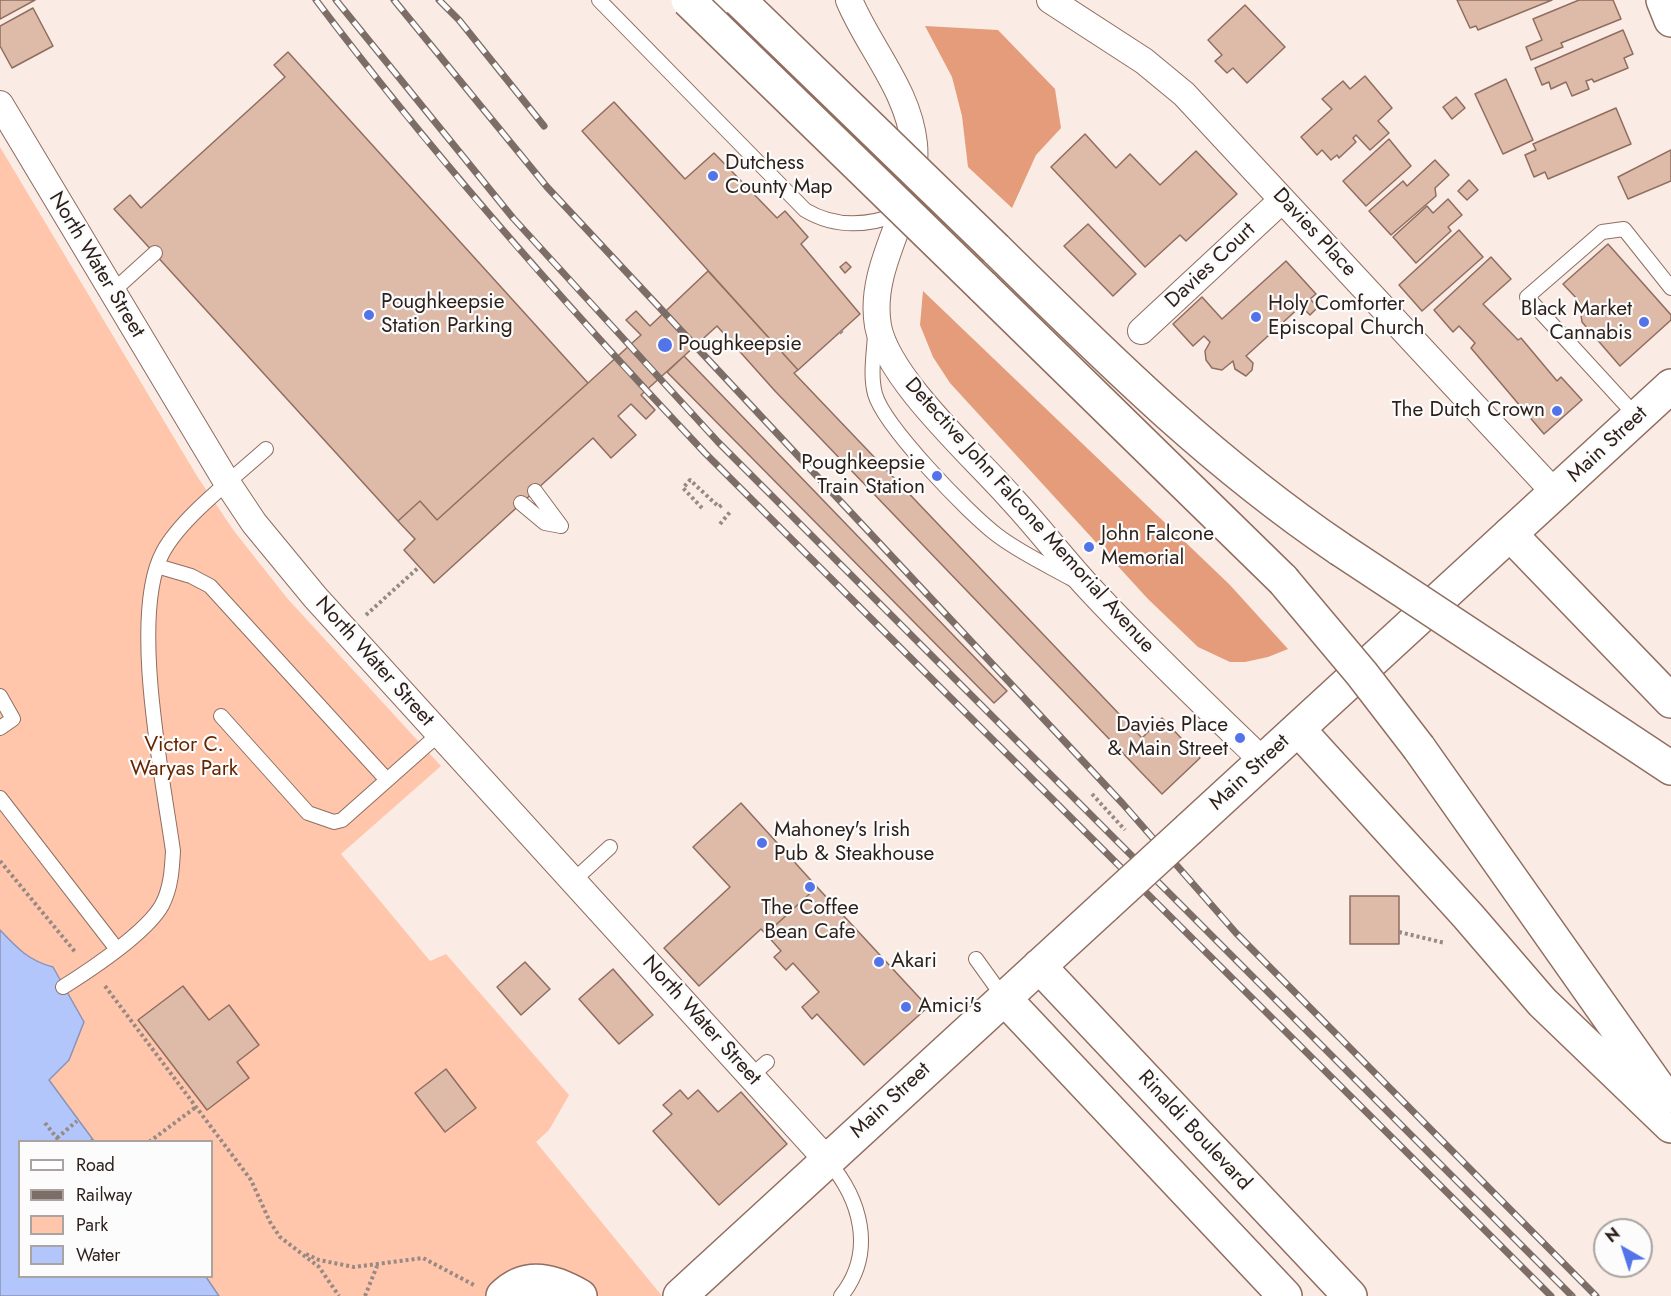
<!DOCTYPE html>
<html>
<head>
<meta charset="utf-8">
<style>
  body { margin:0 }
  #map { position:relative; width:1671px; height:1296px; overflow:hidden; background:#fbebe5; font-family:Jost,sans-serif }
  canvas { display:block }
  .legend { position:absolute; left:18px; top:1140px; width:195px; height:138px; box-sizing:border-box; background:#fcfcfc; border:2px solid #a9a4a1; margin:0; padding:8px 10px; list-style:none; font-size:18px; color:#2c1f19 }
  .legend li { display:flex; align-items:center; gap:12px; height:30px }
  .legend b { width:30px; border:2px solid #a9a4a1 }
  .north { position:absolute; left:1593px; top:1218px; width:60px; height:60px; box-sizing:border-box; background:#fcfcfc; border:2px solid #a9a4a1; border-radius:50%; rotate:321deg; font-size:16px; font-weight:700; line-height:24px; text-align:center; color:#2c1f19 }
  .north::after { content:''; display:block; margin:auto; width:21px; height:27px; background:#5373e8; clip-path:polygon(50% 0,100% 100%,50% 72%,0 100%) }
</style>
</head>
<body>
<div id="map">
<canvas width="1671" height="1296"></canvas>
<ul class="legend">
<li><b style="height:8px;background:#fff"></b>Road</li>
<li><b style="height:8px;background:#7c6d67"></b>Railway</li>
<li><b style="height:16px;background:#ffc6ac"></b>Park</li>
<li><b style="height:16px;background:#b2c6fb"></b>Water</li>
</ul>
<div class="north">N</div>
</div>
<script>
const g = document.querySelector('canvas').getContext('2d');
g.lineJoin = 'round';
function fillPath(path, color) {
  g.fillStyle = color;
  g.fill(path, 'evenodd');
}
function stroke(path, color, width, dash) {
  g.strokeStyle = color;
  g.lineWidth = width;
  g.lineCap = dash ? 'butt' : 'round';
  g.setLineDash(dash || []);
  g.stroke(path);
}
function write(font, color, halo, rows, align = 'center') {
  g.font = font + ' Jost,sans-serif';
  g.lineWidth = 4.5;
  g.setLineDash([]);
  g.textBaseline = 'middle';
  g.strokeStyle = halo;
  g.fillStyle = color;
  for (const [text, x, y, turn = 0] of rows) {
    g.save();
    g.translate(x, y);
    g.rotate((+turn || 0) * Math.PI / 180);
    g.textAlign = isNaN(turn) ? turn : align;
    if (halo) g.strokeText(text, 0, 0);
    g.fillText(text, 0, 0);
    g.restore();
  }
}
fillPath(new Path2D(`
  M0,147L197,476L234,531L287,598L441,766L341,854L430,961L446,954L569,1095L549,1130L536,1142L662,1296H219L206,1277L212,1276V1142L94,1141L49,1080L69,1060L84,1022L53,967C29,961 17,948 0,930Z`), '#ffc6ac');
fillPath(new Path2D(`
  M925,26L998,30L1055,89L1061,128L1036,155L1012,208L968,167L962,116L952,77Z
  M923,291L1230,585L1288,649L1268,657L1245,662H1230L1198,647L1148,599L950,383L933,357L920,325Z`), '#e49c7a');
const water = new Path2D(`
  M0,930C17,948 29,961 53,967L84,1022L69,1060L49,1080L94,1141L20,1142V1276L206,1277L219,1296H0Z`);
fillPath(water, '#b2c6fb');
stroke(water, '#8a94b7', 1.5);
const building = new Path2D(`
  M0,0H35L0,19Z
  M1457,0H1552L1478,30L1476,26L1470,28Z
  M1579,0H1613L1621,19L1561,43L1563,47L1531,60L1526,47L1542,40L1533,19Z
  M1245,5L1285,47L1247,83L1233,68L1227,73L1215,61L1222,55L1208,40Z
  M33,8L53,46L12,68L0,46V26Z
  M1623,30L1633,54L1624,58L1628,68L1594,82L1592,79L1586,81L1589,89L1572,96L1566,82L1551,89L1549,82L1542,85L1535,68Z
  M288,52L588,383L437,520L420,501L398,521L114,209L130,195L141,208L285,77L274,65Z
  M1365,76L1392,108L1378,121L1389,133L1370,150L1356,135L1353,138L1356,142L1339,158L1337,155L1331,160L1322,150L1317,155L1301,137L1332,109L1322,99L1343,81L1350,89Z
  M1506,79L1533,140L1503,154L1475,94Z
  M1456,97L1465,108L1452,119L1443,107Z
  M614,102L685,179L714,153L777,218L785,211L808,237L801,244L860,314L798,370L582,131Z
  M1616,108L1631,144L1548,179L1545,172L1534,177L1525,155L1536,150L1533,144Z
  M1085,134L1116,168L1130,154L1160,185L1196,151L1237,194L1186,241L1180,235L1145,267L1051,167Z
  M1389,139L1411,166L1366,206L1343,181Z
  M1671,150V181L1628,199L1618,177Z
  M1435,160L1449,175L1435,188L1436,196L1391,235L1369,211L1403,181L1407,186Z
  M1469,180L1478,190L1467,200L1458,191Z
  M1448,199L1462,215L1448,227L1451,231L1416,263L1393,237L1427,206L1433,213Z
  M1088,224L1136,274L1113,296L1064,246Z
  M1459,230L1483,257L1422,311L1399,285Z
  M1608,244L1671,315V320L1620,366L1582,322L1579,301L1563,284Z
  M1491,257L1511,279L1483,304L1518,340L1521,338L1557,381L1561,377L1582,400L1544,434L1471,348L1475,343L1459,326L1453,332L1434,310Z
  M1286,261L1316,294L1310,299L1318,307L1310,315L1301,306L1246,356L1253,363L1252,370L1246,376L1235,369L1233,361L1222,370L1212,368L1206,360L1205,351L1210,342L1204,336L1193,346L1173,324L1202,297L1222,319Z
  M846,262L851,267L845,273L840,267Z
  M708,271L798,370L794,373L1142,738L1162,718L1200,758L1162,794L775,391L717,326L641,395L655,410L646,419L631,404L618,416L636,435L611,458L593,438L434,583L404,550L415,539L398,521L420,501L437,520L641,335L626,320L636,311L650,326Z
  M684,356L1007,691L994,703L667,372Z
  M741,803L817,887L766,934L761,929L699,986L664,948L730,887L693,847Z
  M817,887L928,1007L864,1065L817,1014L812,1019L802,1007L819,992L793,963L786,970L774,957L781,951L766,934Z
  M1350,896H1399V944H1350Z
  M525,962L550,989L521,1015L497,987Z
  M613,969L653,1015L619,1044L579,999Z
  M183,986L209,1020L229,1005L259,1045L237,1062L249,1078L207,1110L138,1020Z
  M446,1069L476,1108L445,1132L415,1093Z
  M680,1090L688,1099L698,1090L718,1112L741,1092L787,1144L719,1205L653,1131L672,1114L663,1105Z`);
fillPath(building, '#debaa9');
stroke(building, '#8f6e5f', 1.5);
const service = new Path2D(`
  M599,0L805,210C835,228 869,226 901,213
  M714,0L876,157L895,185
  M112,292L155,253
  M875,334C874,354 870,375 875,394C884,426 968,513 997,535C1019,552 1047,565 1072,579
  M1637,417L1527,297L1602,232L1624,229L1671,288
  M535,491L561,526
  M521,503L545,523L561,526
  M157,566L191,576L210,586L387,780
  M0,696L13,719L0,728
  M221,716L308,813L334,822L342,820L439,734
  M0,798L116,948
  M573,881L610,847
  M976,959L1004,998
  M63,987C90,970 147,932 162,905C171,888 172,869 173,851C163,779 129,614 163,552C182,517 235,477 266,449
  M751,1076L767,1062
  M827,1160C861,1199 876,1252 841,1296`);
const minor = new Path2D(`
  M849,0C869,48 909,91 914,144C920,207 867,262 878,326C888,379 974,456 1011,498C1039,528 1063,560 1091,590C1146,649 1205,705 1263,761
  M1050,0L1144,61L1184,94L1555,493
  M0,104L228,484L254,523L315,597L827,1160
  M1141,331L1282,200`);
const tertiary = new Path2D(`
  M1663,0L1671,20
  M1189,829L1671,386
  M1039,966L1350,1296
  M1004,998L1285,1296
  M503,1296C527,1272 554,1281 580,1296
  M680,1296L1105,906`);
const motorway = new Path2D(`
  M996,249C1107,358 1210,461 1340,549
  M982,286L1283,580
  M1510,534L1671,701
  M1505,658L1671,768
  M1298,729L1468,916L1542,1002L1671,1126
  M1419,748L1665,1097`);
stroke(service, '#8f6e5f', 16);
stroke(minor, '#8f6e5f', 28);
stroke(tertiary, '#8f6e5f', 36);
stroke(motorway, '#8f6e5f', 36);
stroke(new Path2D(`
  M840,331L843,334
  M702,508L683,488L690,480L719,507L723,504
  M720,524L730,512
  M366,615L419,567
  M1092,794L1125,830
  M0,861L76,953
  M1399,932L1445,943
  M105,986L251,1180L270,1222L280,1237L319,1267L339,1296
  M45,1123L60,1142
  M57,1138L77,1121
  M91,1142L93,1140
  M149,1142L196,1107
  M306,1254L319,1260L354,1267L423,1258L474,1285
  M365,1296L377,1266`), '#978983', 4, [3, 3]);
stroke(service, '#fff', 14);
stroke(minor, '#fff', 26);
stroke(tertiary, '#fff', 33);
stroke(motorway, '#fff', 33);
const rail = new Path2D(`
  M316,0C436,159 568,308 705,453L1551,1296
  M336,0L513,218L718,442L1572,1296
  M394,0L547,187L1123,804L1236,933L1596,1296
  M439,0L459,20L544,126`);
stroke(rail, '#7c6d67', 7);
stroke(rail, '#fcfcfc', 4.5, [14]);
const tertiaryBridge = new Path2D(`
  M1105,906L1189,829`);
const motorwayBridge = new Path2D(`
  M688,0L982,286
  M739,0L996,249
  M1340,549L1505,658
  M1283,580L1362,674L1419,748`);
stroke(tertiaryBridge, '#8f6e5f', 36, []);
stroke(motorwayBridge, '#8f6e5f', 36, []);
stroke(tertiaryBridge, '#fff', 33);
stroke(motorwayBridge, '#fff', 33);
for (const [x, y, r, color] of [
  [713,176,6,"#5373e8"],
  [369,315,6,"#5373e8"],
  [1256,317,6,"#5373e8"],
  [1644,322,6,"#5373e8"],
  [665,345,8,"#5373e8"],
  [1557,411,6,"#5373e8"],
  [937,476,6,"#5373e8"],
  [1089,547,6,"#5373e8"],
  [1240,738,6,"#5373e8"],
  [762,843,6,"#5373e8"],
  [810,887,6,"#5373e8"],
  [879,962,6,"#5373e8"],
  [906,1007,6,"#5373e8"]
]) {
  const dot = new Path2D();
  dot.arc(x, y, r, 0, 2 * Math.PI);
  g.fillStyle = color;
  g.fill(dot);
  stroke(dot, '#fcfcfc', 2);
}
write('21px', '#2c1f19', '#fcfcfc', [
  ["Dutchess",725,164],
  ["County Map",725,188],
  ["Poughkeepsie",381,303],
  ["Station Parking",381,327],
  ["Holy Comforter",1268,305],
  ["Episcopal Church",1268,329],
  ["Black Market",1632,310,"right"],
  ["Cannabis",1632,334,"right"],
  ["Poughkeepsie",678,345],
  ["The Dutch Crown",1545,411,"right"],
  ["Poughkeepsie",925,464,"right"],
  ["Train Station",925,488,"right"],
  ["John Falcone",1101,535],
  ["Memorial",1101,559],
  ["Davies Place",1228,726,"right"],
  ["& Main Street",1228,750,"right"],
  ["Mahoney's Irish",774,831],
  ["Pub & Steakhouse",774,855],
  ["The Coffee",810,909,"center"],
  ["Bean Cafe",810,933,"center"],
  ["Akari",891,962],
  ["Amici's",918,1007]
], 'left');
write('21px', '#2c1f19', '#fcfcfc', [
  ["Davies Place",1314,233,47],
  ["North Water Street",96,265,59],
  ["Davies Court",1211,266,-43],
  ["Main Street",1608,445,-43],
  ["Detective John Falcone Memorial Avenue",1029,516,48],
  ["North Water Street",374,662,48],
  ["Main Street",1250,773,-43],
  ["North Water Street",701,1021,48],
  ["Main Street",891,1101,-43],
  ["Rinaldi Boulevard",1194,1131,47]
]);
write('21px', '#652500', '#fcfcfc', [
  ["Victor C.",184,746],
  ["Waryas Park",184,770]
]);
</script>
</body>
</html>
